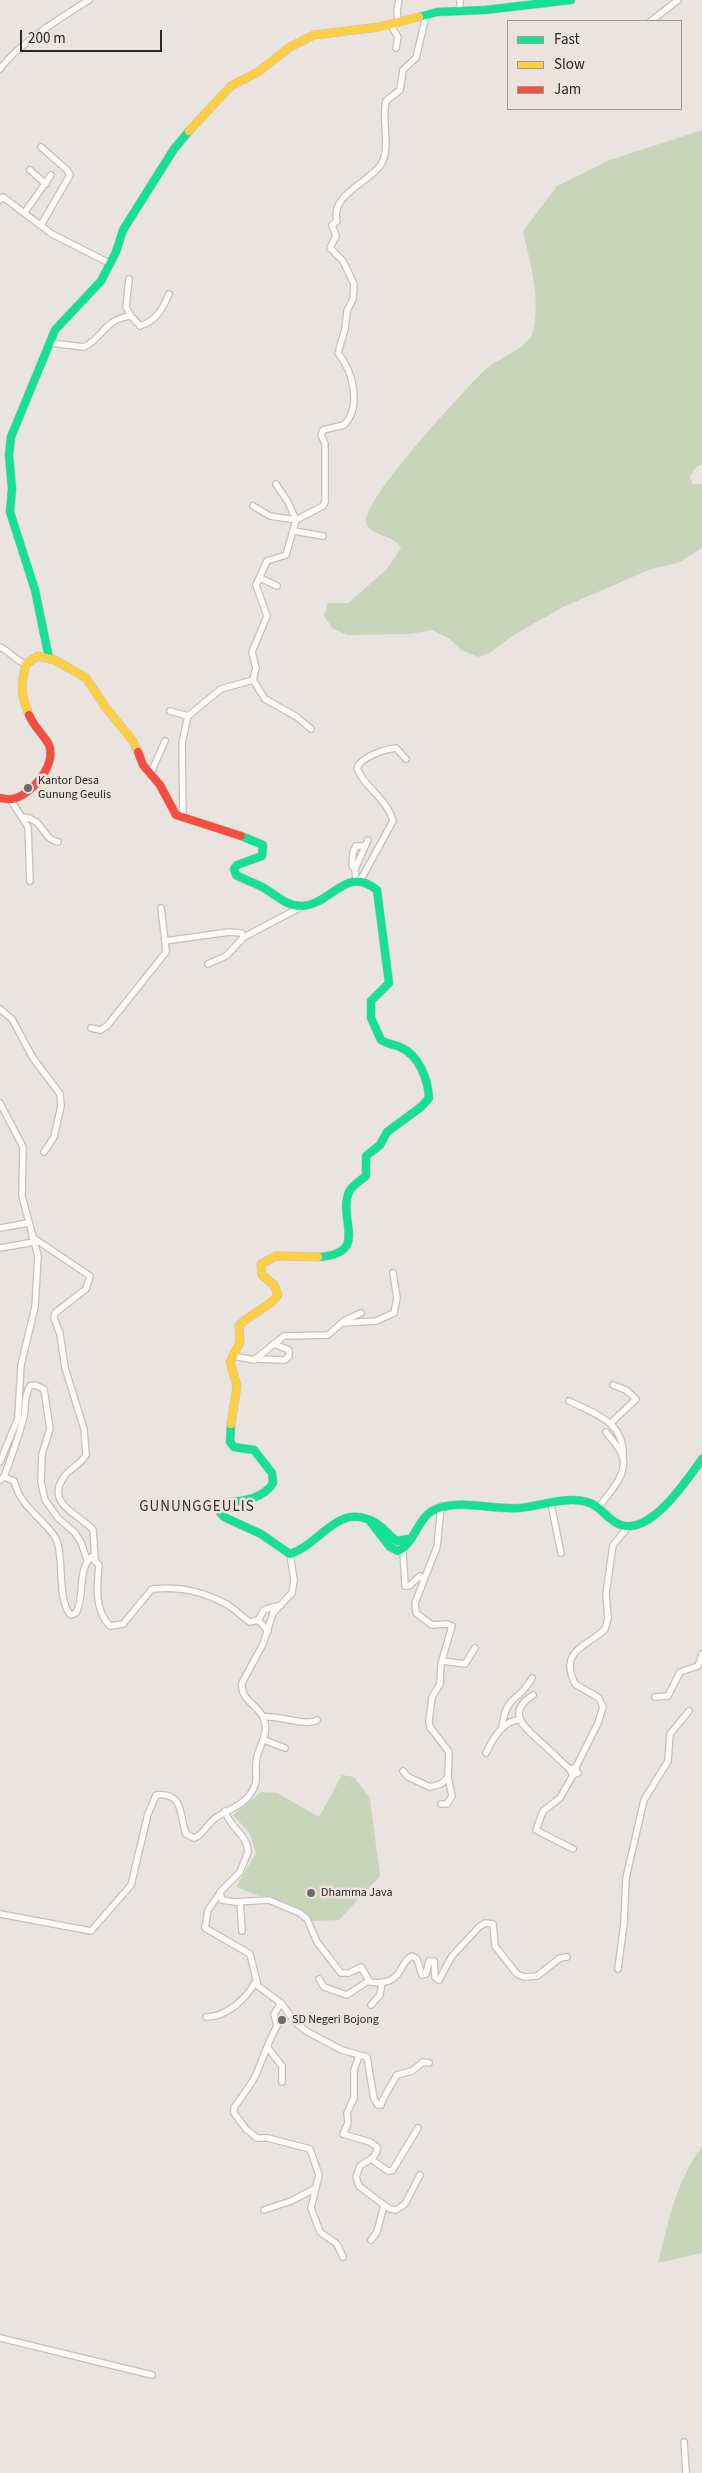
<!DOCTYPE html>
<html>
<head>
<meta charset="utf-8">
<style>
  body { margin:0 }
  #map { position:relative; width:702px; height:2473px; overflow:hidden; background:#eae4e0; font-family:"Source Sans 3",sans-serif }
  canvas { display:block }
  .legend { position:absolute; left:507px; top:20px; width:175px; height:90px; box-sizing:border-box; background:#ede3dd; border:1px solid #9f9893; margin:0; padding:6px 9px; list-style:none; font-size:15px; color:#2a2724 }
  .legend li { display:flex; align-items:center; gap:10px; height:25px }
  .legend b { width:25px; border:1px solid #9f9893 }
  .scale { position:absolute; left:20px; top:30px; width:142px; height:22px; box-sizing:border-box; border:2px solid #2a2724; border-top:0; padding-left:6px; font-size:15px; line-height:18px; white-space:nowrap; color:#2a2724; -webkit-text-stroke:4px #ede3dd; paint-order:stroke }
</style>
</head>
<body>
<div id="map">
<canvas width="702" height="2473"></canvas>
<ul class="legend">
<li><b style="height:6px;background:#16e098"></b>Fast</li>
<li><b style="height:6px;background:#ffcf43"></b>Slow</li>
<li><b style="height:6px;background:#f24e42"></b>Jam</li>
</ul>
<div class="scale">200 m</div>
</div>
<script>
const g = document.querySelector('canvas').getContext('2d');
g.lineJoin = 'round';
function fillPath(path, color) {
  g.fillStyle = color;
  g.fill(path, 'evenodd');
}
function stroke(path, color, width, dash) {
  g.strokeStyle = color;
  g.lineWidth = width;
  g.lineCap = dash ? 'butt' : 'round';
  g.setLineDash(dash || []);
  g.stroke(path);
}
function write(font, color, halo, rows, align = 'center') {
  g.font = font + ' "Source Sans 3",sans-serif';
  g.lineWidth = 5;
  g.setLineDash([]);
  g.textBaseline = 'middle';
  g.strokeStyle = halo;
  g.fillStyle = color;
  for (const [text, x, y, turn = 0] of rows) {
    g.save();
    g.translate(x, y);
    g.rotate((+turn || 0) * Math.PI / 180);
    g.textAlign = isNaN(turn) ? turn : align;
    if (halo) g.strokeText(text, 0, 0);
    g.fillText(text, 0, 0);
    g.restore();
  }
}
fillPath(new Path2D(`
  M702,130V464L694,469L690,477L693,484H702V548L678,563L651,569L563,607L512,636L490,653L478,657L461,650L450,639L432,630L410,634L348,635L333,629L324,616L328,603H348L387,569L401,548C394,534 371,537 366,523C360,502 467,387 486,369C498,358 529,348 533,332C541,300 530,262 523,231L557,186L610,160Z
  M342,1775L354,1777L370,1798L380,1876L339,1920L313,1921L285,1906L236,1887L256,1853L249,1832L233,1815L261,1792L277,1793L319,1817Z
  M702,2147V2253L658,2263C668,2224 676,2180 702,2147Z`), '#c8d5ba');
const street = new Path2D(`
  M460,0V10
  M398,21L397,10L399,0
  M651,21L678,0
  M390,24L398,37L396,48
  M0,69C18,44 62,17 89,0
  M41,147L67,170L70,175L41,225
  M30,170L46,184
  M0,200L3,197L52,234L111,264
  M25,212L51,175
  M129,279L126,307L131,316
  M50,343L84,347C104,337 104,319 131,316L140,326C157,320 162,310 169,294
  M253,506L270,516L296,520L288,502L276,484
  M294,531L323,536
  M260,578L277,586
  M0,647C10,651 15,661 26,664
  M253,680L265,699L297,717L311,729
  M170,711L188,716
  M150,775L165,741
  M10,799L28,827L30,881
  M23,817C44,819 42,839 58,842
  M183,818L182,743L188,716L221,689L253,680L256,668L252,652L267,616L256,585L267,561L286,555L296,520L323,506L325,502V444L321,435L323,430L344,425C362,407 353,371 338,353L345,329L347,311L353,299L354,284L343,261L330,248L336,236L332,225L337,221C330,196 367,183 380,166C392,149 381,122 386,101L400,90L403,70L416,58L426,16
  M355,869L352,866L353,852L356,846H365
  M356,880L355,869L368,840
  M360,881L393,821C387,798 364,788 357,768C361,757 385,749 396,748L406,759
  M161,908L165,941L229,932L241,933L244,937
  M208,964L226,956L244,937L303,906
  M0,1009L12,1019L33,1058L60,1094L61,1106L54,1137L44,1152
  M91,1028L100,1030L107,1026L166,952L165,941
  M0,1103L23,1147L22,1196L38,1256L35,1307L21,1365L18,1418L0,1462
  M0,1228L28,1223
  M32,1237L90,1276L86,1289L55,1313L54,1318L60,1334L65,1368L84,1429L86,1455C81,1464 70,1468 64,1477C44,1504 81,1515 93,1530L95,1559
  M0,1248L34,1242
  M342,1323L376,1321L394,1313L397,1298L393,1273
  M233,1356L254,1360L284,1336L328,1335L345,1320L361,1313
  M258,1359L285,1360L289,1356V1350L274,1344
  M569,1401C595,1414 624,1421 623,1456
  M611,1423L636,1399L626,1390L613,1385
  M4,1477L14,1481C16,1487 18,1494 22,1499C30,1513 54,1529 58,1544C63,1562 58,1604 71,1615L76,1613C85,1598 77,1570 91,1557L99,1565C97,1585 94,1610 110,1626L123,1624L152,1589C178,1586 205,1592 228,1605C236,1610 242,1617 250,1622L258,1620
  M0,1480L4,1477C11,1457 19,1437 24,1416C26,1405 24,1395 30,1386L35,1385L44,1389L50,1429L42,1454L41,1482L45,1500L58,1518L75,1533L81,1542L87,1560
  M551,1504L561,1553
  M599,1507C608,1494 627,1476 623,1458C622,1450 611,1439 606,1432
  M403,1550L405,1586H409L420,1576L424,1580L415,1603L416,1613L432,1625L447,1624L452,1626L441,1664L440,1684L432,1697L429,1721L430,1727L449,1752L448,1777L452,1796L447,1804H441
  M424,1580L437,1547L441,1506
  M268,1631L258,1620L264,1610L277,1606
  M442,1661L465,1664L475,1648
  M533,1695C503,1714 528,1730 544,1745C553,1753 561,1762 570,1769
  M655,1697L668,1696L680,1672L698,1666L702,1654
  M264,1717C279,1715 306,1727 317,1720
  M502,1728C506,1693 519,1703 532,1678
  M264,1740L285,1748
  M486,1753C492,1740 503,1719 520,1720
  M576,1767L598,1723L603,1707L599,1698L575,1684C558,1649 589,1646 605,1629L608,1618L606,1594L613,1545L629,1526
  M403,1771L408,1777L430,1787L441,1784L448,1777
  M225,1811C230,1829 247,1833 248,1852L240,1872L220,1892L222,1900L235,1902L269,1900L300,1913L307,1919L317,1942L341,1973H349L361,1967L370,1982C404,1987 398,1962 412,1956L417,1959L422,1975L426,1974L429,1961H434L435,1977L439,1980L452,1956L479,1927L485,1923L493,1924L495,1946L517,1974L524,1977L537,1976L560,1958L567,1957
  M573,1849L536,1830L543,1811L560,1798L573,1775L578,1773L575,1767L570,1770L573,1775
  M220,1893L208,1910L205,1928L250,1954L258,1986L281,2003L274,2014L277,2026C269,2040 264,2055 258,2070C253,2084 242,2095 234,2108V2113L246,2129L257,2138H268L310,2149L319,2175L311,2208L320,2232L337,2244L343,2257
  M240,1902L242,1931
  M0,1914L91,1931L131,1885L148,1814L156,1795C184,1792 179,1814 186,1834L194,1838C202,1836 206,1826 213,1820C223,1811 239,1808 248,1797C262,1780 253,1773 257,1757C260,1744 270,1732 263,1717C257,1704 240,1700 242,1683L263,1644L273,1613L292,1593L294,1580L290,1554
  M618,1969L624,1923L626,1878L644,1800L668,1761L670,1734L689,1711
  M319,1979L324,1987L347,1995L368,1981
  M281,2003L295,2022L306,2031L342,2050L367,2057L374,2099L378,2105H381C382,2099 393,2082 397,2075L412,2071L423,2062L429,2063
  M371,2005L380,1995L382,1982
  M206,2017C227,2017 246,1999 256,1981
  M268,2048L282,2066V2082
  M359,2056L354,2070V2098L347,2113L348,2123L343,2134L370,2142L377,2147C378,2158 367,2160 360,2166L356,2177L359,2186L384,2205L377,2232L371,2240
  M371,2159L388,2171H392L418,2128
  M384,2205L390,2209L396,2210L405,2204L420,2175
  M264,2210L291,2201L314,2189
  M0,2338L152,2375
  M684,2442L686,2473`);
const fast = new Path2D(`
  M419,17L437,12L485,10L571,0
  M49,658L35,590L10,512L12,489L9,455L11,437L55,330L101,281L116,252L123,230L174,149L189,131
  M241,836L263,845L262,856L237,865L234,869L236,875C245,880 255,883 264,888C276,895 286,906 301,906C332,905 346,864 377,890L389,983L371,1001V1018L381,1040C387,1044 393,1044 400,1047C419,1055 428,1079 429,1098L421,1107L387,1132L380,1145L366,1156V1176C360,1181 352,1185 349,1192C337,1219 371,1254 318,1257
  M231,1424L230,1442L234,1447L254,1450L272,1473L273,1483C263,1500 240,1501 222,1503L219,1511L224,1517L261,1534L290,1554C323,1543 337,1501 376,1523C384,1528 389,1536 397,1541L408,1539
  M370,1521L390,1547L398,1551C417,1542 417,1514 439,1508C464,1500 493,1510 519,1508C541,1506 565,1496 587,1502C601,1505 607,1521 621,1525C651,1535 687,1480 702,1459`);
const slow = new Path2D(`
  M189,131L231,86L258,72L290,47L314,35L379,27L419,17
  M29,715C21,695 20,686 26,664L38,656L55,660L86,678L106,708L133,741L138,752
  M231,1424L237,1386L230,1362L240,1342L239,1326C250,1313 268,1309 278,1295L274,1285L262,1275L261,1264L276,1256L318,1257`);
const jam = new Path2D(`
  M138,752L143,765L160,785L176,815L241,836
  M0,798C3,798 8,800 12,799C31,796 57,765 49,745C44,735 34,727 29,715`);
stroke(street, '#c4c0bd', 8);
stroke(fast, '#c4c0bd', 9);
stroke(slow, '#c4c0bd', 9);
stroke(jam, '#c4c0bd', 9);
stroke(street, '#fcfbfa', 5.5);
stroke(fast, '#16e098', 8);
stroke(slow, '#ffcf43', 8);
stroke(jam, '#f24e42', 8);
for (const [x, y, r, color] of [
  [28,788,5,"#6d6966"],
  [311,1893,5,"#6d6966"],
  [282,2020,5,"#6d6966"]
]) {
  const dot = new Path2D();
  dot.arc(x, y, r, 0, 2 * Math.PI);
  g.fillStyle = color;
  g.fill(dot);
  stroke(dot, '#ede3dd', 2);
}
write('12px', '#2a2724', '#ede3dd', [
  ["Kantor Desa",38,781],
  ["Gunung Geulis",38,795],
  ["Dhamma Java",321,1893],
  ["SD Negeri Bojong",292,2020]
], 'left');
g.letterSpacing = '1px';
write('15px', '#372f2a', '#ede3dd', [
  ["GUNUNGGEULIS",197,1508]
]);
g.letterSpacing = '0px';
</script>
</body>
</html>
